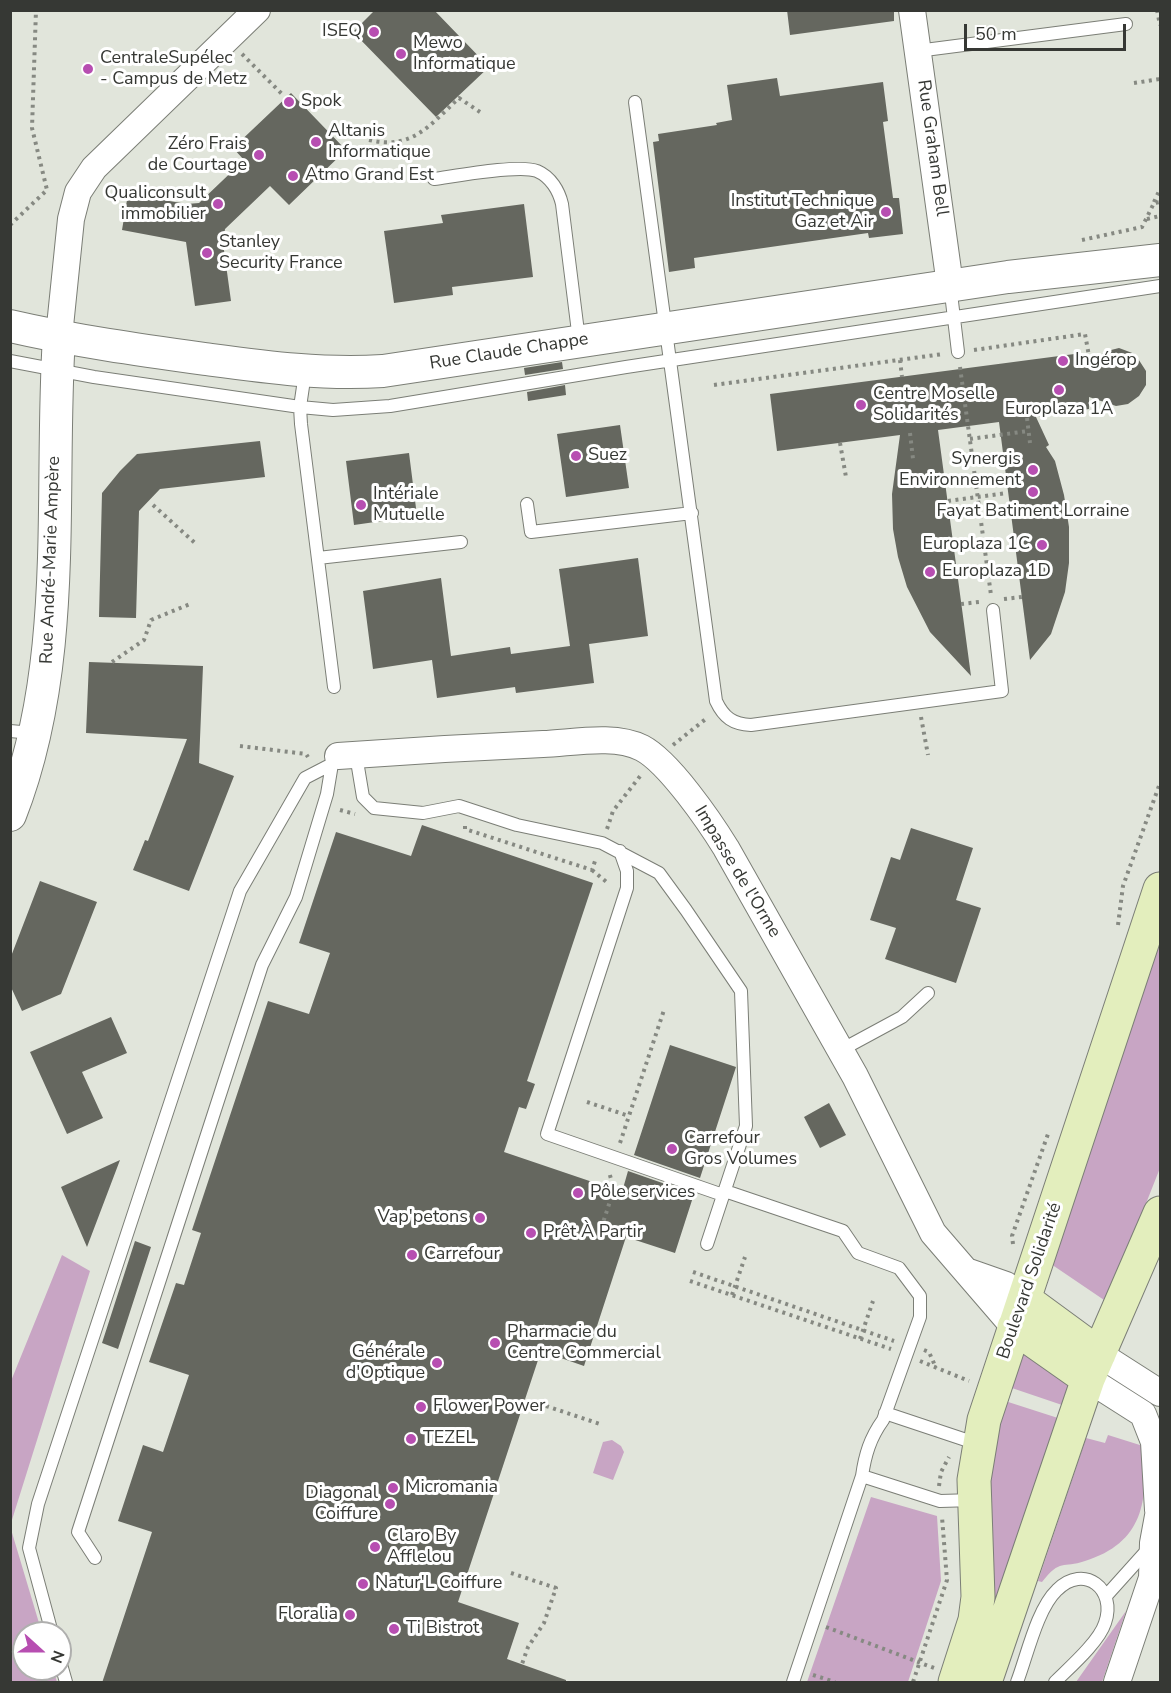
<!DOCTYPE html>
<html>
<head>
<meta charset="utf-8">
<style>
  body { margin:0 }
  #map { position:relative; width:1171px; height:1693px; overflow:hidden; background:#e1e5db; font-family:"Nunito Sans",sans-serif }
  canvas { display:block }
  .frame { position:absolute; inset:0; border:12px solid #363834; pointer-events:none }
  .north { position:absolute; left:12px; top:1621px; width:60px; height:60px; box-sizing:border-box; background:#fff; border:2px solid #afafae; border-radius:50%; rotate:111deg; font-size:16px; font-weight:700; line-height:24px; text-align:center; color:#363834 }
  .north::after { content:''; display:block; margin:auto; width:21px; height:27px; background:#b74eb1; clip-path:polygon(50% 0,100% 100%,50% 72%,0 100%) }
  .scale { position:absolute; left:964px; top:24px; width:162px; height:27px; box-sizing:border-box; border:3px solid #363834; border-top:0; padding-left:8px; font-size:18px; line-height:21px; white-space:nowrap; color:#363834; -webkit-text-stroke:4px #fff; paint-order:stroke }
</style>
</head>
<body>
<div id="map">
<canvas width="1171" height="1693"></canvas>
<div class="frame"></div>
<div class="north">N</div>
<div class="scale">50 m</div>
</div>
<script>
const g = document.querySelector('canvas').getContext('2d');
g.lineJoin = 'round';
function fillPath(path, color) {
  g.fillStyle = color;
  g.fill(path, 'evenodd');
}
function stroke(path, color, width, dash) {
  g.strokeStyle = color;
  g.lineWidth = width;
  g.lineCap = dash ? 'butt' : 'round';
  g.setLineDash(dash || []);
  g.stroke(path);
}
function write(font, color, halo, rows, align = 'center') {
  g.font = font + ' "Nunito Sans",sans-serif';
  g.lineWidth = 6;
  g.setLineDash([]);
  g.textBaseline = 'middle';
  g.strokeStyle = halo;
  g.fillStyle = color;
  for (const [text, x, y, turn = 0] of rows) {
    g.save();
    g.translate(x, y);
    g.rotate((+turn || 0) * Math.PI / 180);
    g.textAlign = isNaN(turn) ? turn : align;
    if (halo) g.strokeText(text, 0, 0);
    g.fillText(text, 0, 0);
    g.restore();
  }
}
fillPath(new Path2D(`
  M1160,928V1168L1107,1302L1048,1262Z
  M62,1255L90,1271L11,1523V1381Z
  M1022,1351L1070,1381L1065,1406L1006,1386Z
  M1002,1400L1061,1419L993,1620L987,1465Z
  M1108,1435L1143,1446C1149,1501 1143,1543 1085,1561C1062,1569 1061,1558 1042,1582L1038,1581L1086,1438L1105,1443Z
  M612,1440L621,1446L624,1452L613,1480L593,1473L603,1442Z
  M871,1497L937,1516L941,1581L908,1682H807Z
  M10,1526L42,1633H24V1669H53L57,1682H11Z
  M1126,1611L1102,1682H1076Z`), '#c8a5c4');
fillPath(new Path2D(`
  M375,10H434L489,67L436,117L353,32Z
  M787,10H894V21L790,35Z
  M777,78L780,96L883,82L888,121L883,122L893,198H899L903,234L869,238L868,233L694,258L695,268L669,272L653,142L659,141L658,134L717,125L716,123L732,120L727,85Z
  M291,93L346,150L289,205L270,186L225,229L223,243L231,301L195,306L186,242L122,230L128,194L187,204L199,203L244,160L233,148Z
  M524,204L533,277L452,287L453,295L394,303L384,231L443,223L441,215Z
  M1119,348L1135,354L1146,371V385L1139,396L1128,404L1116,406L1089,397V409L1036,417L1049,445L1046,447L1055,461L1064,495L1069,527V563L1065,592L1051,634L1030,660L999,422L938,430L971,676L930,632L907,587L898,557L893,529L892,494L900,435L777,451L770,394L1082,353L1084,364L1107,351Z
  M562,362L563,369L525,375L524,368Z
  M565,385L566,395L528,401L527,392Z
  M620,425L629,488L566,497L557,434Z
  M260,441L265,477L160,489L139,511L136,618L99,617L102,493L120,471L137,454Z
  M409,453L417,516L354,525L346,461Z
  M638,558L648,636L589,644L594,683L516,693L515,687L437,698L432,660L373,669L363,591L441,578L451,656L510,647L511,654L570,646L559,569Z
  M89,662L203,666L199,763L234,776L189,891L133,870L145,840L148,841L187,739L86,733Z
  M422,825L593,883L527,1081L535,1084L526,1109L519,1107L504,1152L622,1192L628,1171L694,1194L675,1253L626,1237L584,1366L541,1351L458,1602L519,1623L507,1659L566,1680V1683H102L152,1532L118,1521L143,1445L163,1452L189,1375L149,1362L176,1283L184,1285L201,1233L192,1230L268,1001L309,1014L330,953L299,943L336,832L411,856Z
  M911,828L973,848L956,900L981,908L956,983L885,959L896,928L870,920L891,857L900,860Z
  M40,881L97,902L61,994L22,1011L10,985V959Z
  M111,1017L127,1053L82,1072L103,1118L67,1134L30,1052Z
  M670,1045L736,1067L700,1178L634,1155Z
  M829,1103L846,1135L820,1148L804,1117Z
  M120,1160L87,1247L61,1187Z
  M135,1241L151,1247L118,1349L102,1343Z`), '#65675f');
const service = new Path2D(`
  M917,51L1126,24
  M635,102L716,701C724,718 733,724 751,725L1002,691L993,610
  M434,179C456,176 519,164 537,171C551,177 559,191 562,204L579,340
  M950,285L958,352
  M10,361L94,377L300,407L333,410L390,406L626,367L1160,286
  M305,373L300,407L301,424L334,687
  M527,504L531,532L692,513
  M318,558L461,542
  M10,731L32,733
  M356,755L363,797L374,808L423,813L459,806L517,825L602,843L659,873L686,910L741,991L746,1126L707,1244
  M620,851L627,871V888L547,1134L723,1195
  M841,1050L902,1017L928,993
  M725,1191L843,1231L858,1253L899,1268L920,1296V1317L883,1420C870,1438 865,1455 862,1476L793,1682
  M885,1413L978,1444
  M862,1476L940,1501L974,1500
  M95,1558L78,1532L262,965L296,897L327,794L332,764
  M1106,1596L1150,1547
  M52,1633L29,1548L38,1504L240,891L305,778L332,764L338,756
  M60,1661L66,1682
  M1017,1682C1027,1656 1037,1609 1057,1590C1084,1563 1117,1589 1105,1623C1099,1642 1069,1668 1055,1682`);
const minor = new Path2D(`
  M912,10L950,285
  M59,336L71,219L78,192L94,168L257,10
  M338,756C406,751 474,747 543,744C572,743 614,734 642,748C669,762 710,822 726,848L855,1076L933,1233L1014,1327
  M966,1271L1006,1285L1024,1299
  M1099,1354L1160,1393
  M1088,1379L1143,1414L1154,1442L1158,1510
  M1117,1682L1152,1578L1153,1543L1160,1505`);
const tertiary = new Path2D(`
  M10,326C75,341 140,350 205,359C265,367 322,375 383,371L1008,277L1160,260
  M10,815C70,662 49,496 59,336`);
const secondary = new Path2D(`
  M1024,1299L1099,1354
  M1014,1327L1088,1379
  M955,1682L975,1620L978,1597L974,1480L984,1420L1160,889
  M985,1682L1088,1379L1160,1213`);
stroke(service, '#7b7e76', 14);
stroke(minor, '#7b7e76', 28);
stroke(tertiary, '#7b7e76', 34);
stroke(secondary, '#7b7e76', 35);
stroke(new Path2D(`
  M1157,10L1160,25
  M242,54L284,96
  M1134,83L1160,79
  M369,140C412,150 429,126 459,98L480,112
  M1154,202L1160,189
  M1147,219L1160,216
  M10,225L47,190L32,128L36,10
  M1082,240L1142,227L1154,203L1160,202
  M974,350L1085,334L1089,356
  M900,360L902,377
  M960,367L991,595
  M714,385L943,354
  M1027,418L1030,443
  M910,433L913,459
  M970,439L1028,431
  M840,443L846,477
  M948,501L1007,493
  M153,505L195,543
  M1004,599L1022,597
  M961,604L979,602
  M112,662L144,640L151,620L190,604
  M921,717L928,755
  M673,745L707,718
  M240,746L306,754L308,757
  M340,810L355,814
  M465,826V829L592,870L596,858
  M607,829L613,811L641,775
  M592,870L609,884
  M1118,925L1123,886L1160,783
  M587,1102L629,1116
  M620,1143L664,1010
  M599,1235L614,1189L609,1172
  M1013,1244L1012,1236L1048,1134
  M693,1272L894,1341
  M690,1281L891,1349
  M732,1295L745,1257
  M860,1339L873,1301
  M924,1350L929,1352L936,1368
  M920,1361L969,1381
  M546,1406L600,1424
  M939,1486L941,1472L949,1457
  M511,1573L556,1588L544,1623L528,1647L522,1664
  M826,1627L934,1668
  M813,1675L835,1682
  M913,1682L947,1580L942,1517`), '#868982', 4, [3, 4.5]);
stroke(service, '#fff', 12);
stroke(minor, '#fff', 26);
stroke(tertiary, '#fff', 32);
stroke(secondary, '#e3eebd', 33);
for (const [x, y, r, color] of [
  [374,32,6,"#b74eb1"],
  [401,54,6,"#b74eb1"],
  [88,69,6,"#b74eb1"],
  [289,102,6,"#b74eb1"],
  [316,142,6,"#b74eb1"],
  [259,155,6,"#b74eb1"],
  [293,176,6,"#b74eb1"],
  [218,204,6,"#b74eb1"],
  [886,212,6,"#b74eb1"],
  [207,253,6,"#b74eb1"],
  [1063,361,6,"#b74eb1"],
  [1059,390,6,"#b74eb1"],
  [861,405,6,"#b74eb1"],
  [576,456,6,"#b74eb1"],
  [1033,470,6,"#b74eb1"],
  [1033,492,6,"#b74eb1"],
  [361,505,6,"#b74eb1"],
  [1042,545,6,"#b74eb1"],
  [930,572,6,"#b74eb1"],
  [672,1149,6,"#b74eb1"],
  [578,1193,6,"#b74eb1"],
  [480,1218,6,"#b74eb1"],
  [531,1233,6,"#b74eb1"],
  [412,1255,6,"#b74eb1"],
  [495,1343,6,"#b74eb1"],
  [437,1363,6,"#b74eb1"],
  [421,1407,6,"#b74eb1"],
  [411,1439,6,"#b74eb1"],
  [393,1488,6,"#b74eb1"],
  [390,1504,6,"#b74eb1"],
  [375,1547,6,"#b74eb1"],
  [363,1584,6,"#b74eb1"],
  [350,1615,6,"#b74eb1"],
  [394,1629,6,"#b74eb1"]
]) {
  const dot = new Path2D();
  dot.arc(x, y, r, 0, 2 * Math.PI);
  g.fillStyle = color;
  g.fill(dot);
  stroke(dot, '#fff', 2);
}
write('18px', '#363834', '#fff', [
  ["ISEQ",362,32,"right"],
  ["Mewo",413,44],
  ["Informatique",413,65],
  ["CentraleSupélec",100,59],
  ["- Campus de Metz",100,80],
  ["Spok",301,102],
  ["Altanis",328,132],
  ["Informatique",328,153],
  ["Zéro Frais",247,145,"right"],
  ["de Courtage",247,166,"right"],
  ["Atmo Grand Est",305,176],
  ["Qualiconsult",206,194,"right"],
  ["immobilier",206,215,"right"],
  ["Institut Technique",874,202,"right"],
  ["Gaz et Air",874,223,"right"],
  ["Stanley",219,243],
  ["Security France",219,264],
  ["Ingérop",1075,361],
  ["Centre Moselle",873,395],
  ["Solidarités",873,416],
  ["Europlaza 1A",1059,410,"center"],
  ["Suez",588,456],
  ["Synergis",1021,460,"right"],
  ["Environnement",1021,481,"right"],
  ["Intériale",373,495],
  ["Mutuelle",373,516],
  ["Fayat Batiment Lorraine",1033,512,"center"],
  ["Europlaza 1C",1030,545,"right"],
  ["Europlaza 1D",942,572],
  ["Carrefour",684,1139],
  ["Gros Volumes",684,1160],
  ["Pôle services",590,1193],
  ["Vap'petons",468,1218,"right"],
  ["Prêt À Partir",543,1233],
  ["Carrefour",424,1255],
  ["Pharmacie du",507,1333],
  ["Centre Commercial",507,1354],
  ["Générale",425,1353,"right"],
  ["d'Optique",425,1374,"right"],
  ["Flower Power",433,1407],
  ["TEZEL",423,1439],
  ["Micromania",405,1488],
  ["Diagonal",378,1494,"right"],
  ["Coiffure",378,1515,"right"],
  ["Claro By",387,1537],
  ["Afflelou",387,1558],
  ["Natur'L Coiffure",375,1584],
  ["Floralia",338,1615,"right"],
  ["Ti Bistrot",406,1629]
], 'left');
write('18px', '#363834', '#fff', [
  ["Rue Graham Bell",932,148,82],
  ["Rue Claude Chappe",509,352,-9],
  ["Rue André-Marie Ampère",51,560,-88],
  ["Impasse de l'Orme",737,872,59],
  ["Boulevard Solidarité",1030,1281,-71]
]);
</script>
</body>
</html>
